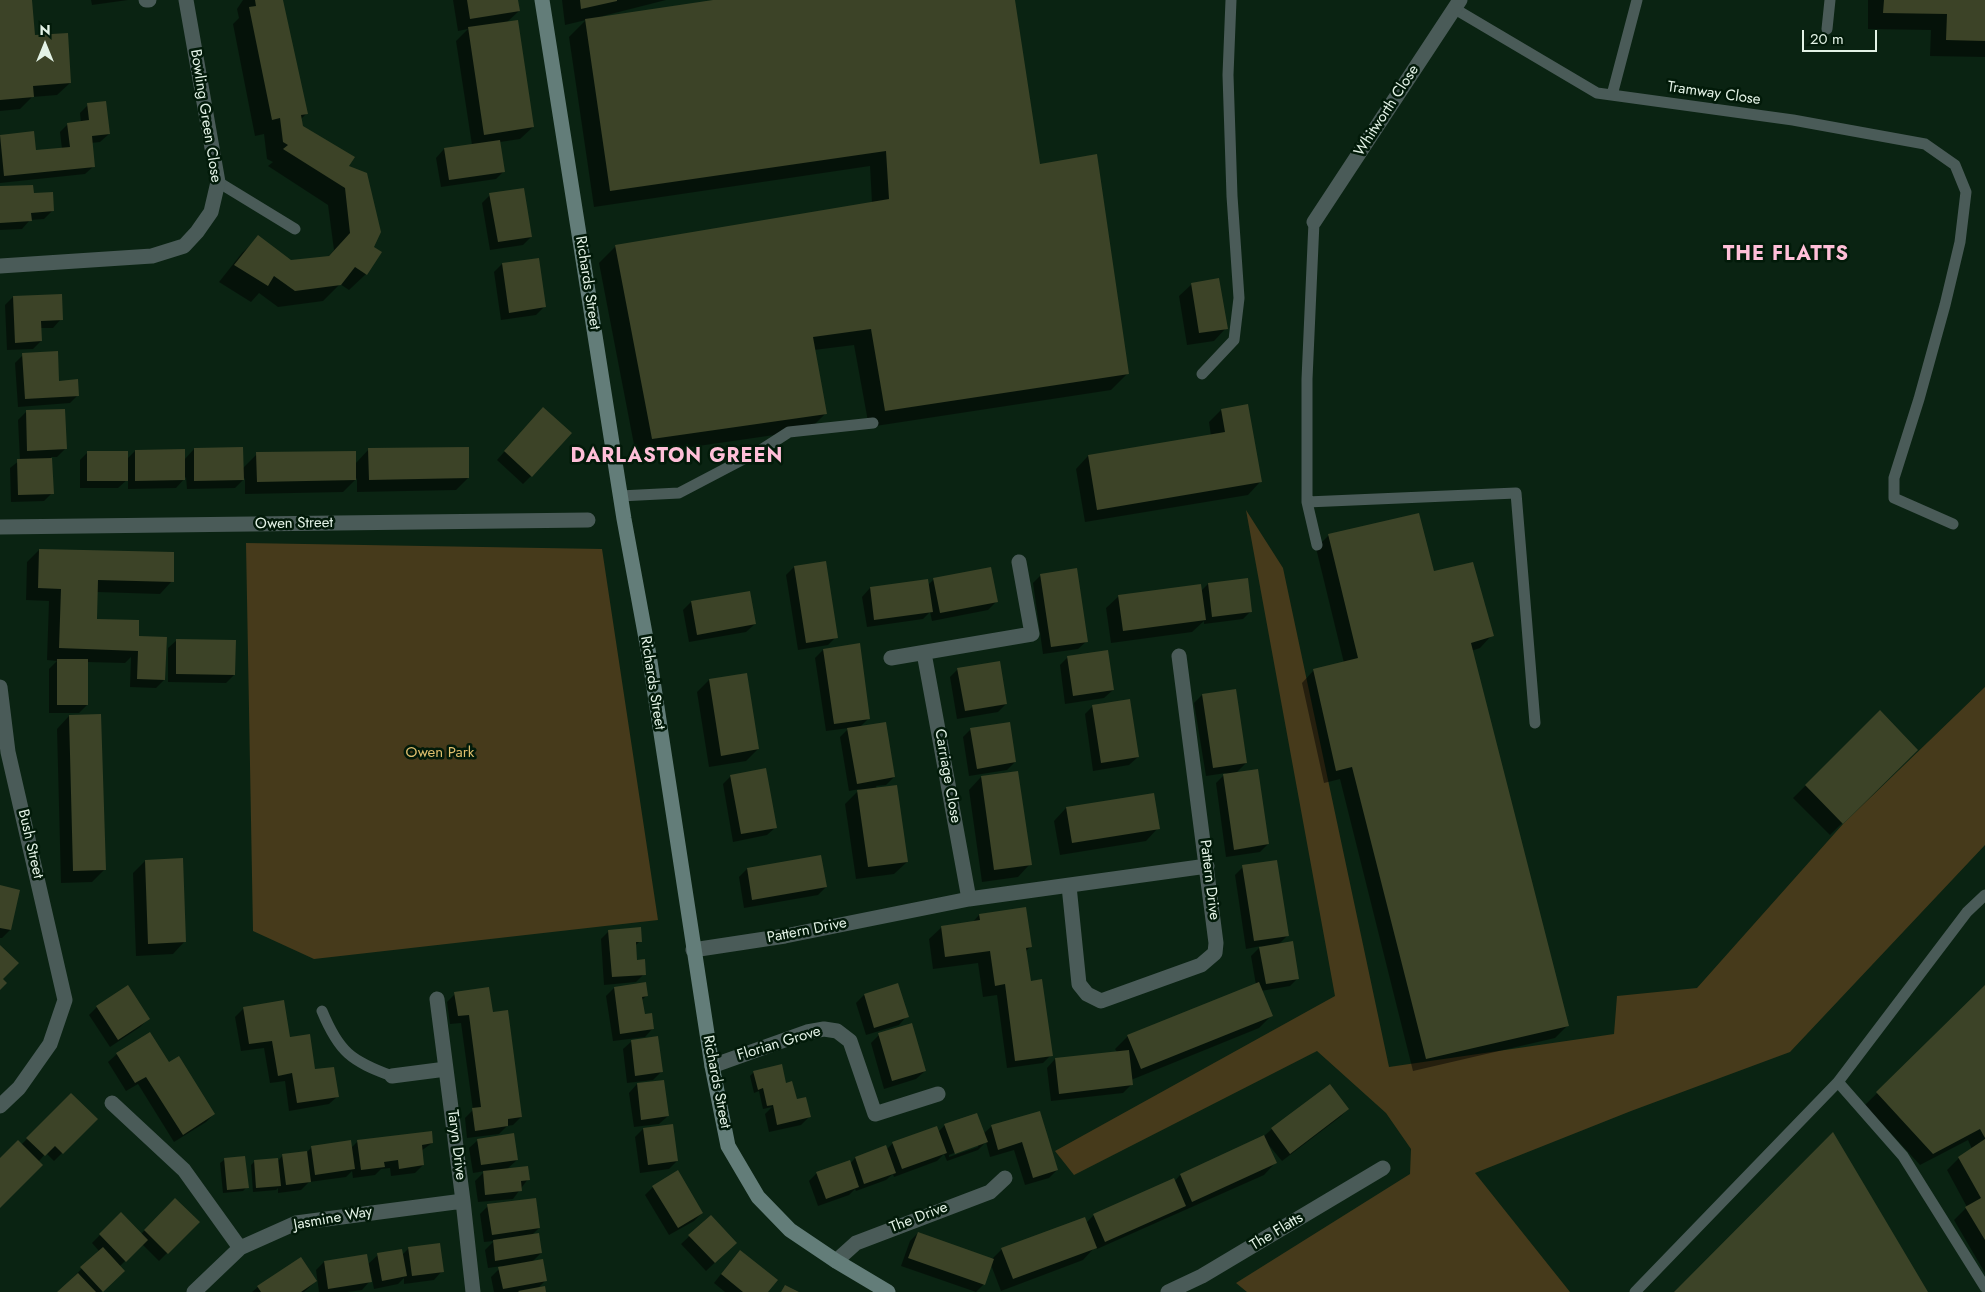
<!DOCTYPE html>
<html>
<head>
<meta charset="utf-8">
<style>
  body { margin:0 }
  #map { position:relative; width:1985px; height:1292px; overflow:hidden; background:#0a2312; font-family:Jost,sans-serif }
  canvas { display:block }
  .north { position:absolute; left:20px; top:20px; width:50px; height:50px; -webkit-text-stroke:4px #021a09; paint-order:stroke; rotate:0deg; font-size:14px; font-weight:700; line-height:20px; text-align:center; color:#e3f2e6 }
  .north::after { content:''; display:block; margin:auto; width:18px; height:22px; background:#e3f2e6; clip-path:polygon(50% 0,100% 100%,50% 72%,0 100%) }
  .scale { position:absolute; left:1802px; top:30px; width:75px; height:22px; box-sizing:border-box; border:2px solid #e3f2e6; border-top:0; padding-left:6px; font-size:15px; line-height:18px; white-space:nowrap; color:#e3f2e6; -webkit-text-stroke:4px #021a09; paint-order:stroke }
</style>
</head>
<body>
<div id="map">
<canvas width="1985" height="1292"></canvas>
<div class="north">N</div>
<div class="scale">20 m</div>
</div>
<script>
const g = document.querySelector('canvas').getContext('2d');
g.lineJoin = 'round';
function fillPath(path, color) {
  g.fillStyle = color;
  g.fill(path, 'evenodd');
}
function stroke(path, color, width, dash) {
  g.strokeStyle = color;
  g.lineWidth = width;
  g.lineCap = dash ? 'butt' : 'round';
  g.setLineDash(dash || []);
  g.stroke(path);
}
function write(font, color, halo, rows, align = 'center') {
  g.font = font + ' Jost,sans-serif';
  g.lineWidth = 5;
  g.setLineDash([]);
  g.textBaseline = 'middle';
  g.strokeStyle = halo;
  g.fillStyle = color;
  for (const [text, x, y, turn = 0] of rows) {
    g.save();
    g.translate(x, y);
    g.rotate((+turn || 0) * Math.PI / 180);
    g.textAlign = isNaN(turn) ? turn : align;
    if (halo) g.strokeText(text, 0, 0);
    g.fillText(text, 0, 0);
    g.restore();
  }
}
fillPath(new Path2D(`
  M1246,510L1283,568L1389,1067L1614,1034L1617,996L1697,988L1843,824L1985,687V845L1790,1052L1631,1111L1475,1173L1570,1292H1247L1236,1283L1410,1174L1411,1149L1386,1113L1317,1051L1074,1175L1055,1151L1335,996Z
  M246,543L602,549L658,920L314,959L253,931Z`), '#463a1b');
fillPath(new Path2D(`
  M0,0H31L33,34L70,83L57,95L32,97L20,109L0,111Z
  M91,0H128L92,5Z
  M243,0H282L307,113L301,119L302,127L347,167L373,248L366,274L349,290L340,284L323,301L278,307L259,293L251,302L219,282L242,253L259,237L290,261L328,257L334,250L328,205L268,166L273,162L267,159L264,134L255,136L233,24L239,18L237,9Z
  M453,0H517L519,11L506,23L533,127L520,139L500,142L504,171L496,179L441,187L436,158L444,149L472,145L456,41L468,29L458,31Z
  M562,0H666L603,16V18L721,0H1014L1039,166L1127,374L1111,390L869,427L854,345L814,350L826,413L809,430L636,455L599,263L616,246L872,203L870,166L594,207L569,37L586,20L565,25Z
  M1868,0H1985V57L1930,56L1931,30L1868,29Z
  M88,105L109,134L100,142L91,143L94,166L85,174L0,183V136L33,132L35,152L62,149L60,132L68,124L81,123L80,113Z
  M0,187L33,194L52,211L44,219L30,220L22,229L0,230Z
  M490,195L531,237L523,245L490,250L482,203Z
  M502,264L544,307L536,315L501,320L494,272Z
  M1192,284L1226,328L1214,341L1187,345L1179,296Z
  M13,297L61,319L53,328H40L41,341L33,349L7,350L5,305Z
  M23,355L58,382L78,395L70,403L18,407L15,363Z
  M1221,410L1260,482L1248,495L1085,522L1076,469L1088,456L1211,436L1209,422Z
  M26,412L66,448L57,457H51L52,493L44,501L11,502L10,468L20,460L18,420Z
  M535,417L531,476L523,484L497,460Z
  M194,449L243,468L257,454L355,464L369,449L468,478L456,490L357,492V478L343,492L245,494V478L235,488L187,489L186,477L176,488L128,489V479L118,488H80V460L88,452L126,460L135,451L184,460Z
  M1418,514L1434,572L1492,635L1480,648L1471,651L1567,1026L1555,1038L1413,1071L1340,779L1324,783L1302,683L1314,670L1344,663L1316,548L1328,536Z
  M39,550L172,581L160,594L97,592L96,620L137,639L164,680L156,688L130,687L131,657L125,663L87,662V705L79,713H49V669L57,661L47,660L49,601L26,600L27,562Z
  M794,567L836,637L828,645L798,650L786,575Z
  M1041,575L1087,641L1078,649L1043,654L1033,583Z
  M934,579L996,602L988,610L932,621L930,612L923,619L867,627L862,597L870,588L928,585Z
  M1208,584L1251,611L1243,619L1204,624V621L1192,632L1111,643L1106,608L1119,596L1201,591Z
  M691,602L755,624L746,632L689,642L683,610Z
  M177,640L234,675L226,683L168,682V648Z
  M823,650L869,718L860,727L894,777L886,785L876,786L907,862L894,874L856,879L845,804L860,789L849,791L840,737L849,728L826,731L815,658Z
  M1068,657L1113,690L1104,698L1065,704L1060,665Z
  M958,669L1006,704L998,712L957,719L950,677Z
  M746,674L758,749L746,761L709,767L697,692L709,680Z
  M1202,695L1246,763L1236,773L1268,844L1260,852L1226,857L1216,783L1226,773L1206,776L1194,703Z
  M1093,706L1138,757L1129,765L1093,771L1085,714Z
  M1880,712L1916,750L1830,835L1793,798Z
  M69,716L105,869L92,882L61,883L57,729Z
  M971,729L1015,762L1007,770L969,776L963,737Z
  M731,776L776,827L767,835L733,842L723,784Z
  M981,777L1030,864L1018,877L982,882L969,790Z
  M1066,808L1158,828L1146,841L1060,855L1054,821Z
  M820,856L826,887L818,895L744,908L739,877L747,869Z
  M145,861L185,941L173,954L136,956L133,873Z
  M1243,867L1288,935L1278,945L1298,978L1290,986L1261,991L1271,1016L1259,1028L1131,1080V1085L1123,1093L1051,1101L1047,1068L1055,1059L1117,1052L1115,1049L1128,1036L1256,985L1251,956L1261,946L1246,949L1235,875Z
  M0,887L10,930L2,938H0Z
  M1025,909L1030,947L1025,952L1030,982L1051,1055L1043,1063L1007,1068L997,995L983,997L978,963L933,969L929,939L942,927L972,923L979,915Z
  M609,931L640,941L635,946L636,961L644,974L636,982L604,985L601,939Z
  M1985,987V1273L1954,1220L1967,1207L1947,1170L1959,1158L1972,1149L1968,1140L1920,1165L1865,1105Z
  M614,988L646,996L641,1001L644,1016L653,1028L645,1037L613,1041L606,996Z
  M455,994L492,1013L521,1117L513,1125L507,1126L499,1134L467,1138L465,1118L473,1110L461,1023L450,1024L447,1002Z
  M864,995L907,1016L899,1025L866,1035L856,1003Z
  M283,1002L289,1039L314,1071L338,1096L329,1104L289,1111L285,1081L270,1083L264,1048L241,1051L235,1017L243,1009Z
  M97,1007L148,1019L140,1027L110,1047L89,1015Z
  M149,1034L168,1064L214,1114L206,1122L174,1142L138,1084L126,1091L108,1062L117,1054Z
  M879,1035L925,1071L916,1079L884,1089L871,1043Z
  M632,1041L661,1072L653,1080L627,1083L623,1049Z
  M754,1072L785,1084L810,1116L801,1125L769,1132L765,1114L772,1107L763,1109L759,1091L754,1093L750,1076Z
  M637,1084L668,1116L659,1124L634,1127L629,1093Z
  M71,1094L96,1119L54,1161L46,1153L0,1206V1160L21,1145Z
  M1348,1109L1340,1117L1282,1161L1267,1143L1276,1162L1264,1175L1097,1249L1096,1246L1083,1260L1001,1291L991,1265L984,1284L976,1292L901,1266L910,1241L918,1233L991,1260L1002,1249L1086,1223L1094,1215L1174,1182L1180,1175L1264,1136L1272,1129Z
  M1040,1112L1057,1170L1049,1178L1025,1185L1014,1150L990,1157L986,1142L978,1150L947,1161L944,1154L937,1161L894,1177L893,1174L886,1180L856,1191L855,1189L849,1195L818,1206L809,1181L817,1173L850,1164L855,1158L885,1147L886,1150L893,1143L938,1132L945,1125L983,1134L992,1126ZM978,1144V1147L949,1157V1155Z
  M643,1129L677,1161L669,1169L640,1173L635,1137Z
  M478,1140L517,1160L506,1170L528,1179L513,1199L478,1202L475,1181L485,1171L473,1173L469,1148Z
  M358,1141L432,1143L421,1151L423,1165L415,1173L391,1176L390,1168L381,1169L375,1175L353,1178L352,1171L346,1177L309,1182L301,1190L278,1193V1188L276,1190L253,1192L251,1165L254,1162L279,1160L283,1155L306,1153L312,1147L351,1148Z
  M244,1158L247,1187L243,1191L223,1193L220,1163L224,1160Z
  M653,1187L702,1213L694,1221L669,1235L645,1195Z
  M175,1200L198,1222L159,1261L142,1244L119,1267L115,1279L101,1292H59L99,1251L92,1243L121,1214L141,1234Z
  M488,1206L539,1228L531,1236L541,1253L532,1262L545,1281L537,1289L545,1292H494L491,1277L502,1266L488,1268L485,1250L494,1241L484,1242L480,1214Z
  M710,1217L727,1251L706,1271L681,1244Z
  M409,1248L442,1271L434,1280L404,1284V1278L398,1284L374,1289L371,1274H369L370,1281L362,1290L347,1292H319L316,1270L324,1262L368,1264L378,1255H402Z
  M732,1260L767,1292H725L714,1283Z
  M316,1281L304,1292H252L258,1287Z`), '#0007');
fillPath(new Path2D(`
  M0,0H32L35,35L68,33L71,83L33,86L34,97L0,100Z
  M255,0H283L308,114L301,115L303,126L355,157L349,166L367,173L381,232L374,247L382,252L367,275L355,267L341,285L295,291L274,276L268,286L234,265L258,235L291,260L329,256L350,233L345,188L283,149L288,145L283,142L280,118L272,120L249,7L256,6Z
  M467,0H518L520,11L470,19Z
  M580,0H617V1L581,9Z
  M713,0H1015L1040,164L1097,154L1129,374L885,411L871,329L813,337L827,414L652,439L615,245L889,199L886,151L610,191L585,19Z
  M1884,0H1985V41L1946,40L1947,14L1883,13Z
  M518,20L534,127L484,135L468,27Z
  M106,101L110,134L92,136L95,167L4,176L0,135L34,131L36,150L70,147L67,123L89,120L87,103Z
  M500,140L505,172L449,180L444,148Z
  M33,185L34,193L53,192L54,211L31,213L32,221L0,223V186Z
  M524,188L532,237L498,242L489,193Z
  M539,258L546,307L509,313L502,263Z
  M1219,278L1228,329L1199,333L1191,283Z
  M62,294L63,320L41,321L42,341L15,343L13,296Z
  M58,351L59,381L78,379L79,396L25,399L22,353Z
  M1248,404L1262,482L1097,510L1088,455L1225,432L1221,409Z
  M543,407L572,433L532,477L504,451Z
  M65,409L67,449L27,451L26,410Z
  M243,447L244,480L194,481V448Z
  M469,447V478L369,480L368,448Z
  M185,449V480L135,481V450Z
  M87,451H128V481H87Z
  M356,451V480L257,482L256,452Z
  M52,458L54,494L18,495L17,459Z
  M1419,513L1434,571L1473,562L1494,636L1471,643L1569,1026L1426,1059L1352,767L1336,771L1313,669L1358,658L1328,534Z
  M39,549L174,552V582L98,580L97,619L139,620V636L167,637L165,680L137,679L138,651L59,648L61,589L38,588Z
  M826,561L838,638L806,643L794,566Z
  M991,567L998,602L940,613L933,578Z
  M1077,568L1088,642L1051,647L1040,574Z
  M1248,578L1252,612L1212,617L1208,583Z
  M928,579L933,612L874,620L870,587Z
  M1201,584L1206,620L1123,631L1118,595Z
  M750,591L756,624L697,635L691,601Z
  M176,639L236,640L235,675L176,674Z
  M860,643L870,719L834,724L823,649Z
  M1108,650L1114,690L1073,696L1067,656Z
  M57,659H88V705H57Z
  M1000,661L1007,704L965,711L957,668Z
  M747,673L759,749L721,756L709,679Z
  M1236,689L1247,763L1213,768L1202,694Z
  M1130,699L1139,757L1101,763L1092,705Z
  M1880,710L1918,750L1843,824L1805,785Z
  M101,714L106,870L73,871L69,715Z
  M886,722L895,777L857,784L847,728Z
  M1010,722L1016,762L977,769L970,728Z
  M766,768L777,828L741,834L730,775Z
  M1258,769L1269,844L1234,850L1223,774Z
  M1018,771L1032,865L994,870L981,776Z
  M897,785L908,862L868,867L857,790Z
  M1154,793L1160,829L1072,843L1066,807Z
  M821,855L827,887L752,900L747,868Z
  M183,858L186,942L148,944L145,860Z
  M1277,860L1289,936L1254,941L1242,865Z
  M0,885L20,890L11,930L0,928Z
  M1026,907L1032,947L1026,948L1031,981L1042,979L1053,1056L1015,1061L1005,984L995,986L990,951L945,957L941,926L980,920L979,914Z
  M641,927L642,942H636L637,960L645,959L646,975L612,977L608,930Z
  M1293,941L1299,979L1266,984L1259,947Z
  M0,945L19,963L3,979L7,983L0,990Z
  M646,982L648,996L642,997L645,1014L652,1013L654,1029L620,1034L614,987Z
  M1259,982L1273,1016L1141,1069L1127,1035Z
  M898,983L909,1017L874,1028L864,994Z
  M128,985L150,1019L118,1040L96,1006Z
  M1985,985V1138L1980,1129L1933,1154L1876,1092Z
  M489,987L493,1012L508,1010L522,1117L508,1119V1126L475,1131L472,1108L481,1107L469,1015L458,1016L454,992Z
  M284,1000L290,1037L310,1034L315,1069L334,1067L339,1097L297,1103L292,1073L278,1076L272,1041L249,1044L243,1007Z
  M912,1023L926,1071L892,1081L878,1033Z
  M150,1032L169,1062L179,1056L215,1114L183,1135L146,1077L135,1083L116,1053Z
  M658,1036L663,1072L635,1076L631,1040Z
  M1129,1050L1133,1085L1059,1094L1055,1058Z
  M782,1064L786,1083L792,1081L797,1099L806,1097L811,1117L777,1125L773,1105L767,1106L763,1088L758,1090L753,1071Z
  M664,1080L669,1116L641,1120L637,1083Z
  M1330,1084L1349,1109L1290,1154L1271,1128Z
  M71,1093L98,1119L63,1154L55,1146L45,1156L26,1138Z
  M1040,1111L1058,1170L1033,1178L1022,1142L998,1150L991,1125Z
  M977,1113L988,1142L955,1154L944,1124Z
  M673,1124L678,1161L648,1165L643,1128Z
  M937,1126L947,1153L902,1169L892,1142Z
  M432,1131L433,1143L422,1145L424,1165L399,1169L398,1160L384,1162L385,1167L361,1170L357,1140Z
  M1833,1132L1928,1292H1674Z
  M514,1133L518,1160L481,1165L477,1139Z
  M1264,1135L1277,1163L1192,1202L1180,1174Z
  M1985,1139V1240L1965,1207L1981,1198L1958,1157Z
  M18,1140L43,1165L0,1208V1158Z
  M351,1140L355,1169L315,1175L311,1146Z
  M886,1145L896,1173L864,1184L855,1157Z
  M307,1151L311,1182L286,1185L282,1154Z
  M245,1156L249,1188L227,1190L224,1158Z
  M278,1158L281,1186L256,1188L254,1160Z
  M850,1160L859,1187L826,1199L816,1172Z
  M528,1166L530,1180L521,1181L522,1191L485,1195L483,1171Z
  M678,1170L703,1213L678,1228L652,1186Z
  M1174,1178L1186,1206L1105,1242L1093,1214Z
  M175,1198L200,1222L168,1254L144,1230Z
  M536,1198L540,1228L492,1235L487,1204Z
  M121,1212L148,1240L126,1262L99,1234Z
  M711,1215L737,1243L715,1263L688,1235Z
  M1085,1217L1097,1248L1013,1279L1001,1248Z
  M918,1232L994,1259L985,1285L908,1258Z
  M539,1233L542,1253L495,1261L493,1240Z
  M440,1243L444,1272L412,1276L408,1247Z
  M103,1247L125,1271L103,1292L80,1267Z
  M402,1249L407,1276L382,1281L377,1253Z
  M740,1250L778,1280L768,1292H743L721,1274Z
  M367,1254L372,1282L328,1289L324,1261Z
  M301,1257L317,1281L301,1292H261L257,1286Z
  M543,1259L547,1281L503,1289L498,1267Z
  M78,1273L96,1292H57Z
  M785,1285L799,1292H781Z
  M545,1286L546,1292H519L518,1291Z`), '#3c4327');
stroke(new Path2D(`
  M1455,9L1597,93L1793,120L1925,144L1955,165L1966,192L1960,242L1945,305L1919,399L1894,478V498L1953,524
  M1827,29L1830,0
  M1612,95L1637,0
  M218,182L295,229
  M1314,222L1307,379V502L1317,545
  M1202,374L1234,340L1239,298L1232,196L1228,75L1231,0
  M620,496L679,493L761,450L789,432L873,423
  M1307,502L1516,493L1535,723
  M322,1011C339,1052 351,1061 392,1076
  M1838,1082L1903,1156L1985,1287
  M1635,1292L1838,1082L1967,912L1985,895`), '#4a5b58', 11);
stroke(new Path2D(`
  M146,0H149
  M1314,222L1460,0
  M0,266L152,256L184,246L197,232L211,212L218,182L186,0
  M0,527L588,520
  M924,653L969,899
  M891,658L1032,634L1019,562
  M0,687L8,752L65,1000L50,1044L19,1088L0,1106
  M1069,886L1079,984L1087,994L1101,1001L1201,965L1215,953L1216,943L1179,656
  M693,950L785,936L969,899L1207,866
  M437,999L463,1201L473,1292
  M712,1066L807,1032L824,1029L837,1031L850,1041L875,1114L938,1094
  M392,1076L446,1069
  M112,1103L184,1170L240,1248
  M836,1261L856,1243L990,1192L1005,1178
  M194,1292L240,1248L296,1223L463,1201
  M1168,1292L1202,1276L1383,1168`), '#4a5b58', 15);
stroke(new Path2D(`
  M542,0L624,519L649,655L712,1066L728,1146L758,1197L790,1230L836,1261L888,1292`), '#637d79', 15);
write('15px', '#e3f2e6', '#021a09', [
  ["Tramway Close",1714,94,8],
  ["Whitworth Close",1387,111,-57],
  ["Bowling Green Close",205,116,81],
  ["Richards Street",587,283,81],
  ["Owen Street",294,524,-1],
  ["Richards Street",652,683,81],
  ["Carriage Close",947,776,80],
  ["Bush Street",30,844,77],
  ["Pattern Drive",1209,880,83],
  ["Pattern Drive",807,931,-11],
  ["Florian Grove",779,1044,-17],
  ["Richards Street",716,1082,79],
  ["Taryn Drive",456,1145,83],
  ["The Drive",919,1218,-21],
  ["Jasmine Way",333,1219,-10],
  ["The Flatts",1277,1232,-31]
]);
write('15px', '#ddbe6d', '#021a09', [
  ["Owen Park",440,753]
]);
g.letterSpacing = '1px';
write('bold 20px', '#ffbfd8', '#021a09', [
  ["THE FLATTS",1786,255],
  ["DARLASTON GREEN",677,457]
]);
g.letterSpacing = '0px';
</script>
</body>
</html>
